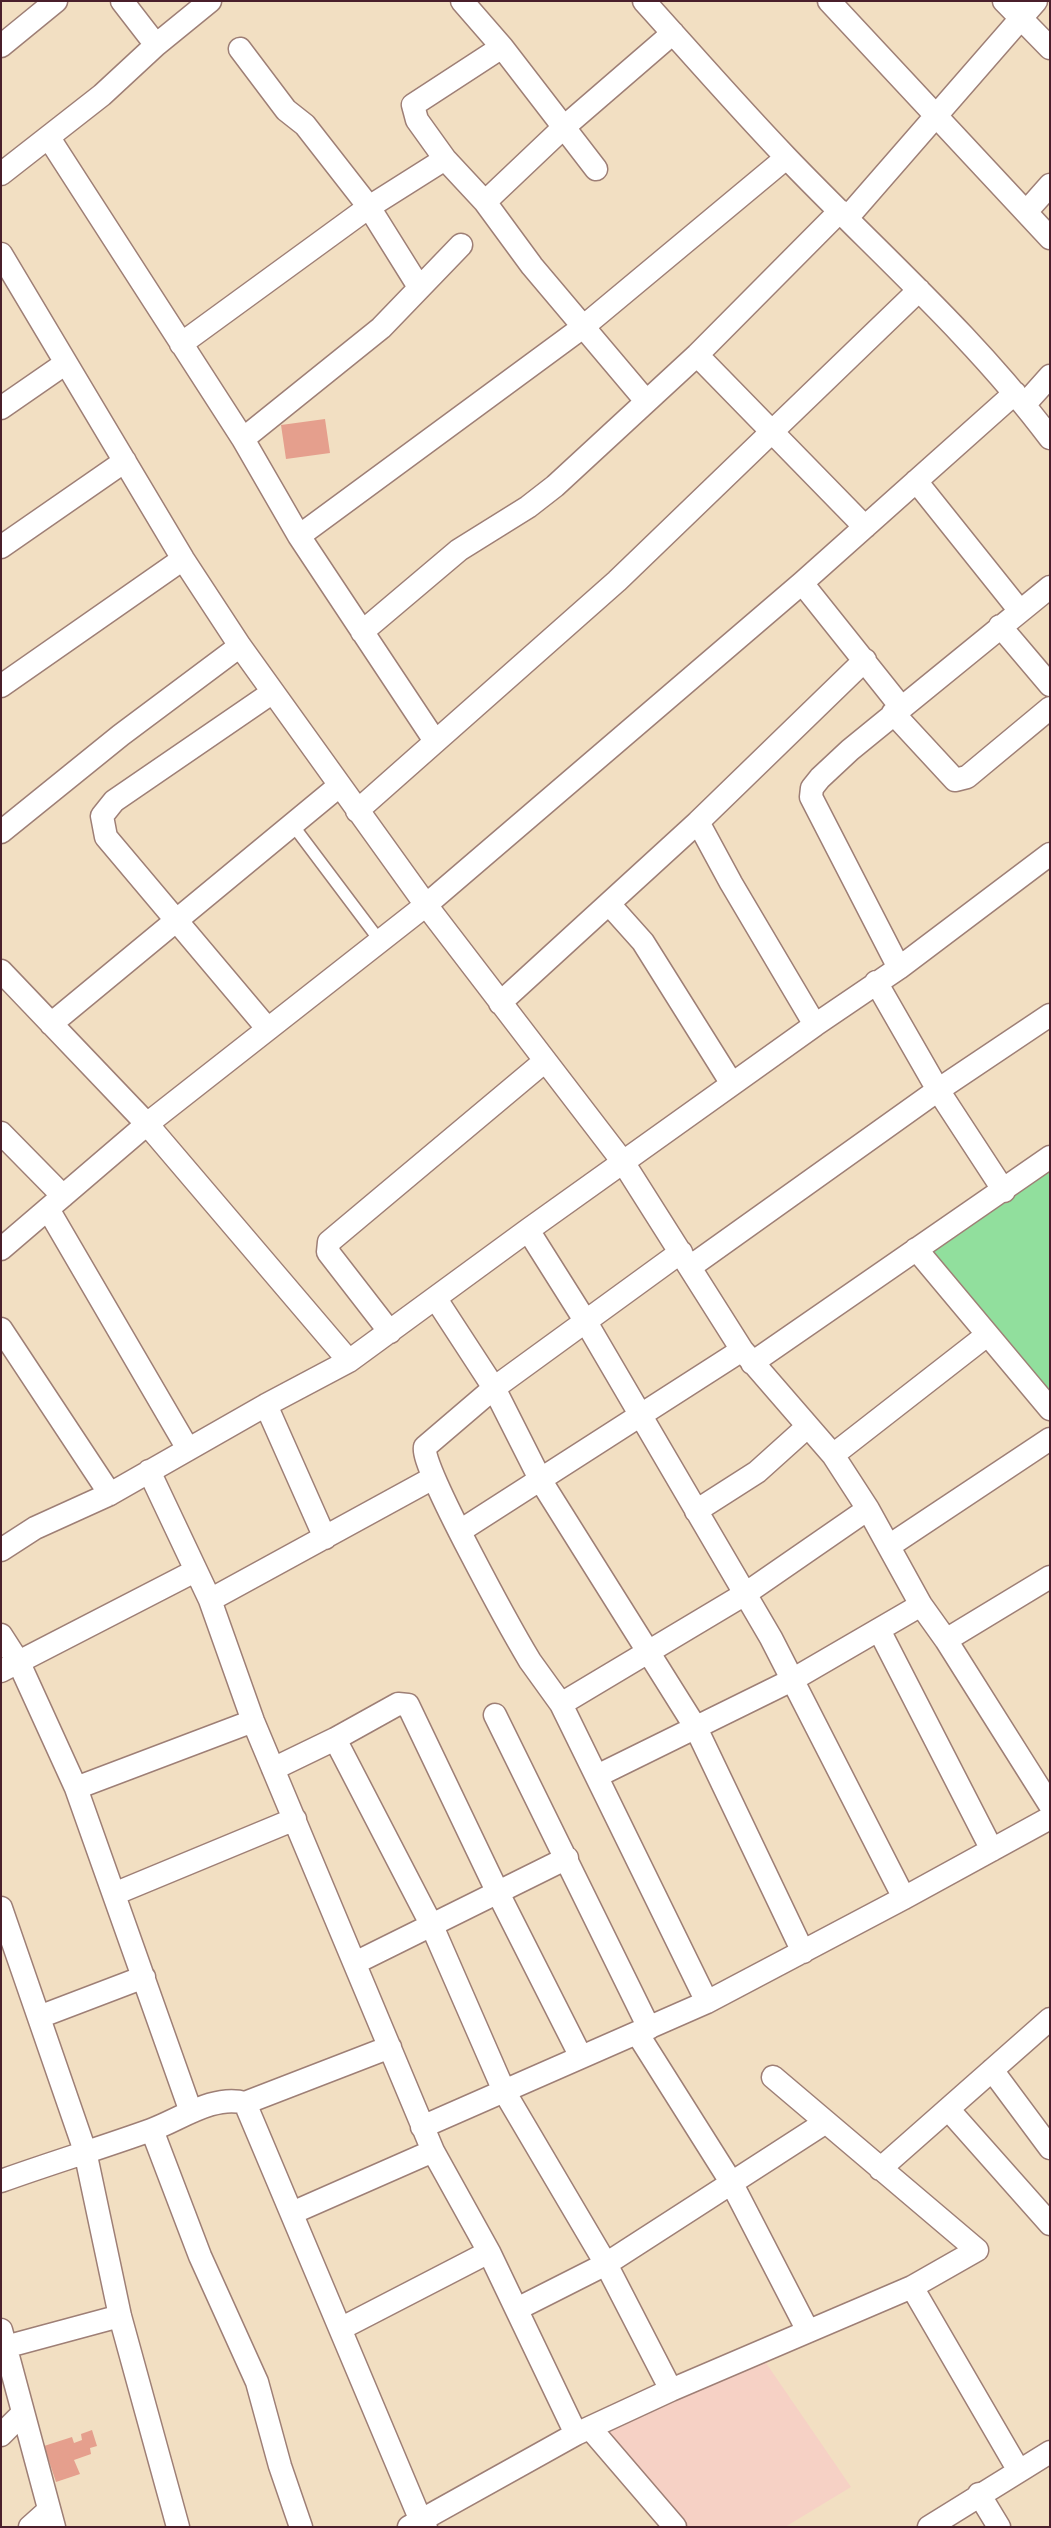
<!DOCTYPE html>
<html>
<head>
<meta charset="utf-8">
<style>
  body { margin:0 }
  #map { position:relative; width:1051px; height:2528px; overflow:hidden; background:#f2dfc2; font-family:Sriracha,sans-serif }
  canvas { display:block }
  .frame { position:absolute; inset:0; border:2px solid #4a1f2b; pointer-events:none }
</style>
</head>
<body>
<div id="map">
<canvas width="1051" height="2528"></canvas>
<div class="frame"></div>
</div>
<script>
const g = document.querySelector('canvas').getContext('2d');
g.lineJoin = 'round';
function fillPath(path, color) {
  g.fillStyle = color;
  g.fill(path, 'evenodd');
}
function stroke(path, color, width, dash) {
  g.strokeStyle = color;
  g.lineWidth = width;
  g.lineCap = dash ? 'butt' : 'round';
  g.setLineDash(dash || []);
  g.stroke(path);
}
fillPath(new Path2D(`
  M764,2360L851,2487L785,2527H685L603,2431Z`), '#f6d1c5');
fillPath(new Path2D(`
  M1050,1146V1405L923,1239Z`), '#91df9d');
fillPath(new Path2D(`
  M325,419L330,453L286,459L281,425Z
  M92,2430L97,2446L90,2448L91,2454L74,2460L80,2474L56,2482L44,2446L72,2437L74,2443L82,2440L81,2434Z`), '#e59f8d');
const lane = new Path2D(`
  M292,824L380,941`);
const street = new Path2D(`
  M122,1L156,45
  M462,1L502,47L596,169
  M644,1C691,53 738,107 786,157C875,250 973,335 1050,438
  M829,1L1050,238
  M1004,1L1050,48
  M1,46L56,1
  M502,47L413,105L417,120L445,159L485,202L532,266L646,401
  M240,49L286,110L305,125L369,207L419,287
  M49,138L243,439L299,536L435,741
  M1,174L102,95L156,45L210,1
  M485,202L563,128L673,33
  M1026,212L1050,185
  M847,218L1036,1
  M1,254L183,559L240,646L426,905L623,1162L742,1350L833,1455L868,1509L921,1605L946,1640L1050,1805
  M181,344L369,207L445,159
  M697,355L865,527
  M1025,404L1050,376
  M1,408L66,363
  M243,439L381,328L461,245
  M916,481L1020,611
  M299,536L583,327L786,158
  M1,547L125,461
  M802,583L901,707
  M1000,626L1050,685
  M362,632L459,550L528,507L555,486L697,355L840,211
  M1,686L183,559
  M893,713L955,780L967,777L1050,708
  M357,811L617,581L919,290
  M698,822L731,883L815,1025
  M1,832L121,735L240,646
  M609,904L643,942L732,1084
  M899,968L811,797L812,788L820,778L850,750L1050,587
  M1,971L147,1124L349,1361
  M876,982L938,1090L1004,1191
  M500,1003L698,822L865,660
  M51,1024L339,786
  M267,1028L106,837L102,816L114,801L273,692
  M1,1133L63,1196
  M48,1209L188,1449
  M528,1230L586,1322L771,1638L904,1898
  M1,1249L147,1124L426,905L802,583L1015,393
  M916,1249L1050,1409
  M681,1252L494,1388L425,1447C419,1464 515,1636 530,1661C540,1675 551,1690 561,1704L707,2002
  M690,1267L938,1090L1050,1015
  M436,1299L494,1388L541,1481L696,1728L803,1952
  M1,1329L110,1494
  M390,1332L328,1252L329,1242L545,1061
  M752,1363L1050,1157
  M266,1405L325,1538
  M833,1455L987,1335
  M149,1471L210,1600L253,1721L433,2151L489,2252L576,2434
  M696,1511L757,1472L807,1427
  M460,1531L742,1350
  M889,1546L1050,1439
  M1,1550L35,1528L110,1494L266,1405L349,1361L528,1230L815,1025L899,968L1050,854
  M210,1600L433,1478
  M879,1630L992,1850
  M1,1635L19,1663L76,1788L191,2112
  M946,1640L1050,1577
  M1,1671L195,1571
  M561,1704L745,1594L868,1509
  M495,1715L649,2028
  M335,1739L432,1926L504,2091L606,2264L671,2390
  M273,1769L335,1739L398,1704L408,1705L498,1893L581,2057
  M597,1776L792,1680L921,1605
  M76,1788L253,1721
  M114,1894L295,1819
  M1,1908L85,2151L120,2316L178,2527
  M355,1963L567,1858
  M39,2017L144,1977
  M637,2033L731,2182L808,2331
  M992,2070L1050,2148
  M245,2103L421,2521L426,2527
  M948,2109L1050,2224
  M422,2127L707,2002L904,1898L1050,1818
  M152,2130L200,2256L257,2382L280,2466L301,2527
  M880,2169L1050,2019
  M1,2181C51,2163 101,2148 151,2130C179,2120 214,2094 245,2103L390,2047
  M292,2213L433,2151
  M912,2287L1019,2471
  M517,2309L606,2264L826,2122
  M342,2328L489,2252
  M1,2330L54,2527
  M5,2347L120,2316
  M590,2428L675,2527
  M1,2435L22,2414
  M979,2494L999,2527
  M30,2527L49,2510
  M409,2527L576,2434L671,2390L912,2287L977,2250L773,2077
  M929,2527L1050,2452`);
stroke(lane, '#9e7f76', 14);
stroke(street, '#9e7f76', 25);
stroke(lane, '#fff', 11);
stroke(street, '#fff', 22);
</script>
</body>
</html>
